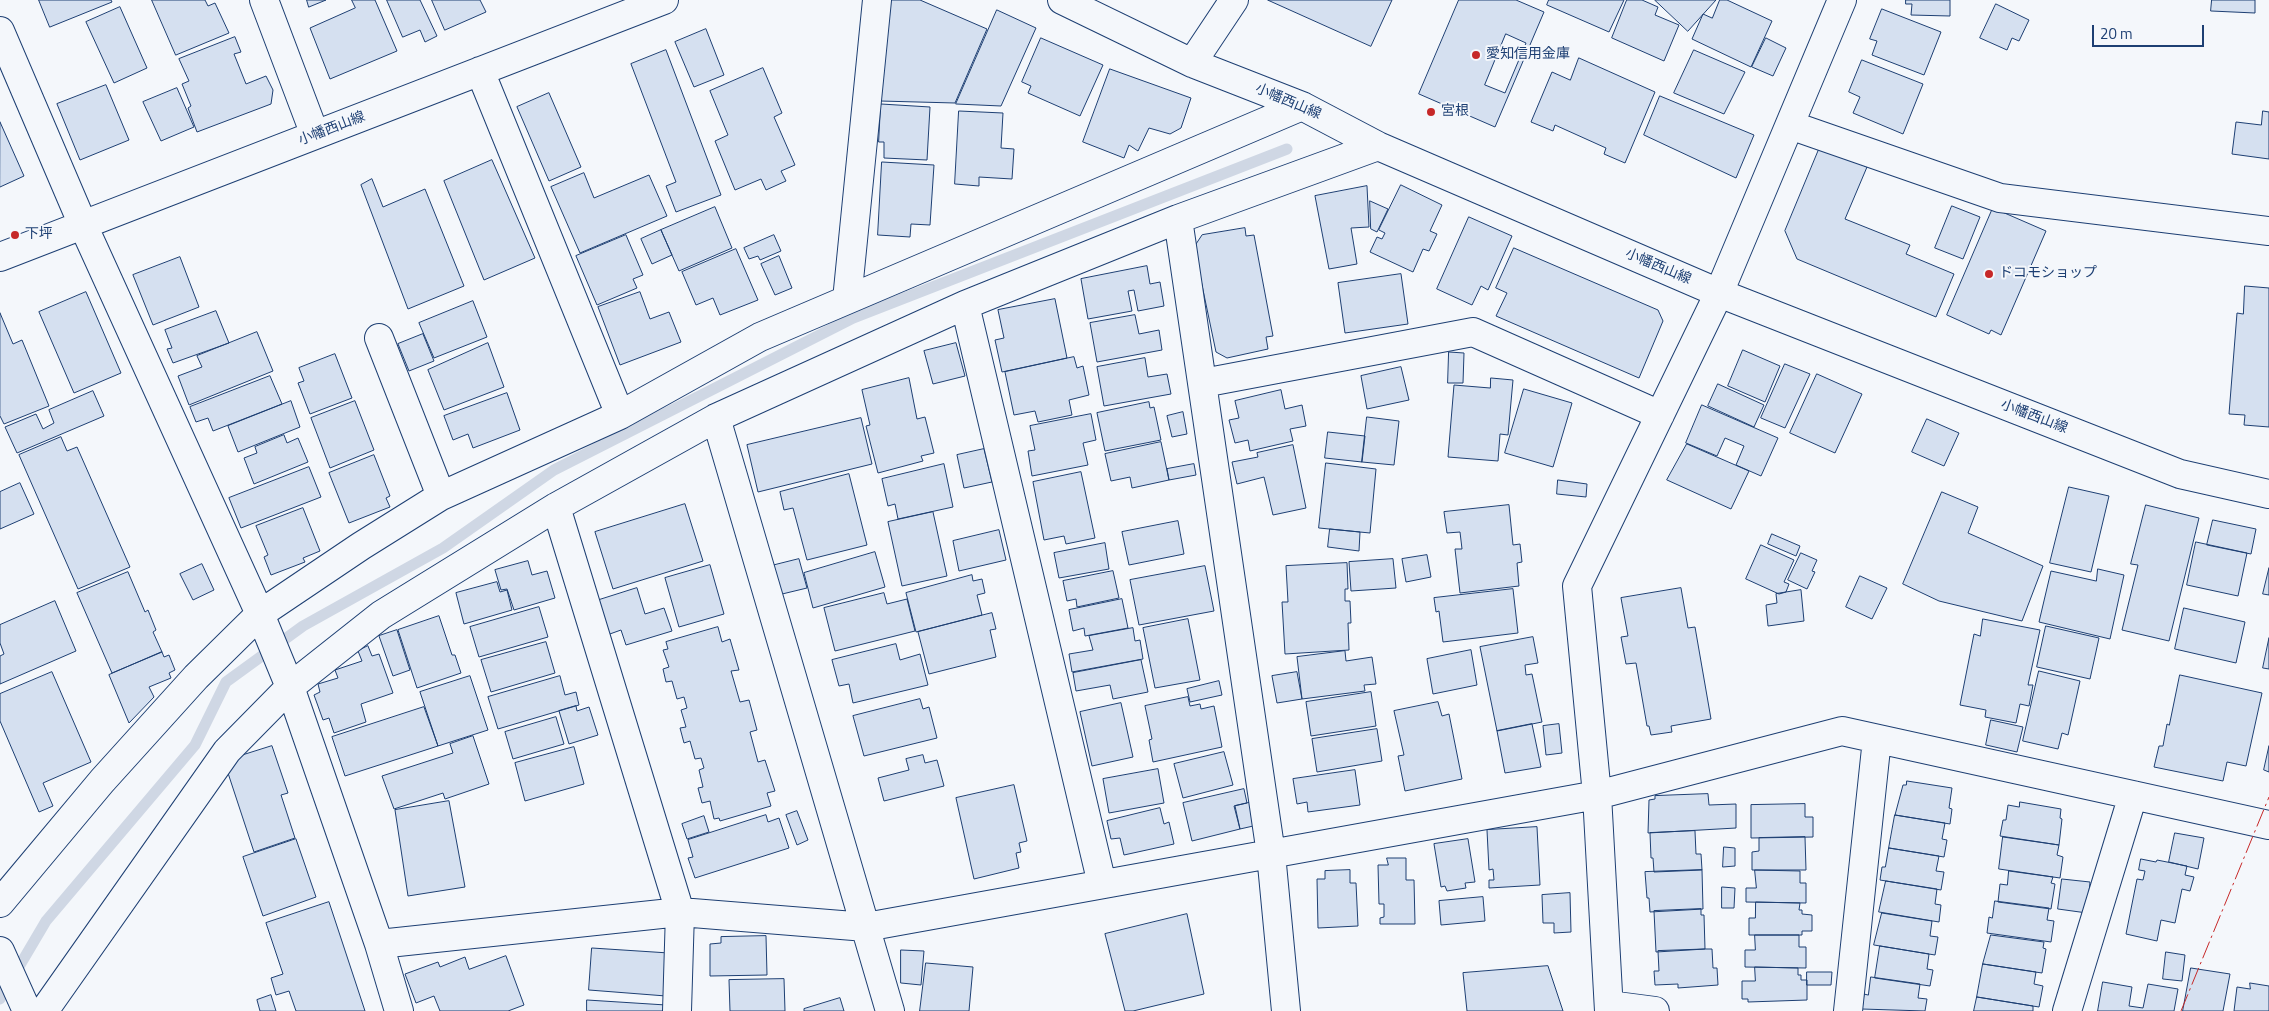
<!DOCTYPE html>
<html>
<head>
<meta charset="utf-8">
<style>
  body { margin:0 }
  #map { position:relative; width:2269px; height:1011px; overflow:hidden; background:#f4f7fb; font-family:"Titillium Web",sans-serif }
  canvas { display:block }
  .scale { position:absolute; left:2092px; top:25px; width:112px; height:22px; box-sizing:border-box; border:2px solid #1d3f73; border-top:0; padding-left:6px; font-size:15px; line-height:18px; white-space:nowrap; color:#1d3f73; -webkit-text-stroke:4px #f4f7fb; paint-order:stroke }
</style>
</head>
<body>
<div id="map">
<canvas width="2269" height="1011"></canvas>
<div class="scale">20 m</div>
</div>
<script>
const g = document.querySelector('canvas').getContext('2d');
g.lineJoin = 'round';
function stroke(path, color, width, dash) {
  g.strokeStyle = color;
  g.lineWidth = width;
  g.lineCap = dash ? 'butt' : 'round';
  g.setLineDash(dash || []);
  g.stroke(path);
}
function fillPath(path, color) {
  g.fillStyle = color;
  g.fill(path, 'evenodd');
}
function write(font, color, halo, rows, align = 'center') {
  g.font = font + ' "Titillium Web","Noto Sans JP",sans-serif';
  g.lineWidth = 4;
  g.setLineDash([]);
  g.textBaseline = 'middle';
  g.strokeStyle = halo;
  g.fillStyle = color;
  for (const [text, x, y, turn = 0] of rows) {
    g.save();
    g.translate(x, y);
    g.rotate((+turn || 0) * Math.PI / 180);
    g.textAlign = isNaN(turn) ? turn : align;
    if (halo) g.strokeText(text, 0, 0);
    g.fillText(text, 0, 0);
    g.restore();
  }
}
stroke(new Path2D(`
  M0,999L46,921L195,745L226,682L303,626L443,548L554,470L853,318L1287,149`), '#cfd7e4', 11);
const building = new Path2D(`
  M39,0H111L112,2L50,27Z
  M152,0H205L208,6L215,3L229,33L176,55Z
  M307,0H326L309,7Z
  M352,0H375L397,51L330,79L310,28L355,8Z
  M387,0H420L437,36L425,42L420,30L403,37Z
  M432,0H480L486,12L445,30Z
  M883,0H920L987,29L955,103L880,101Z
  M1268,0H1392L1371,46Z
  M1459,0H1516L1544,12L1495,127L1419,94ZM1506,34L1526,43L1505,93L1485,85Z
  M1549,0H1624L1609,32L1547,5Z
  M1627,0H1642L1658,7L1655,15L1679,25L1664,61L1612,38Z
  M1655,0H1716L1688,31Z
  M1720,0H1727L1772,21L1751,67L1692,39L1703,14L1712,18Z
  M1906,0H1950V16L1911,15L1912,4H1906Z
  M2212,0H2255V13L2211,11Z
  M1996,4L2029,20L2019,41L2012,38L2007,50L1980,38Z
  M120,7L147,68L114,83L86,22Z
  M1882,9L1941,32L1924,75L1872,55L1877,41L1870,39Z
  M997,10L1036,28L1001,106L956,104Z
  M706,29L724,75L694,87L675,42Z
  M235,37L241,52L234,54L246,84L266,76L273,90L271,104L197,132L188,108L191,106L182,84L189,81L179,59Z
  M1041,38L1103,65L1080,116L1028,93L1031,86L1022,82Z
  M1766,38L1786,48L1773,76L1752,67Z
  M666,50L721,195L676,212L666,186L676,182L631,64Z
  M1694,50L1745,72L1724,114L1674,93Z
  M1579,58L1655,92L1625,163L1604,154L1606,148L1555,125L1553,131L1531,122L1552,72L1570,80Z
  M1862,60L1923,84L1903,134L1853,113L1860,97L1849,92Z
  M763,68L782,113L774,117L795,165L781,171L786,181L766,190L761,179L735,190L715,141L728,135L710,91Z
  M1110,69L1191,98L1181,128L1170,134L1149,128L1138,151L1129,145L1124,158L1083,142Z
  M106,85L129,140L80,160L57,104Z
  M177,88L194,127L161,141L143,102Z
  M549,93L581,167L549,181L517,107Z
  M1660,96L1754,135L1736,178L1644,135Z
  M881,104L930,107L927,160L884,158V142H879Z
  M959,111L1003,113L1001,148L1014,149L1012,179L979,177V186L955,184Z
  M2263,111L2269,112V159L2232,154L2236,122L2261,125Z
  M0,122L24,176L0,187Z
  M1820,147L1867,167L1845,219L1910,245L1906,254L1954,274L1936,317L1797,259L1785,231Z
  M492,160L535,258L484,280L444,181Z
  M882,162L934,165L930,225L911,224L910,237L878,235Z
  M584,173L594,198L649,175L667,216L580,253L551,187Z
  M372,179L383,207L425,189L464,286L408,309L361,185Z
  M1401,185L1442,205L1430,231L1437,234L1429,251L1423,249L1413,272L1370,252L1377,237L1382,239L1385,233L1379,230Z
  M1367,186L1369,227L1351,228L1357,264L1329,269L1315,196Z
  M1370,201L1388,209L1377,232L1371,229Z
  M1952,206L1980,217L1963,259L1935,248Z
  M715,207L732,248L679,271L661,230Z
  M1993,208L2046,231L2001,335L1991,330L1989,334L1947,315Z
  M1469,217L1512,236L1488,290L1481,286L1472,305L1437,289Z
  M1245,228L1246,236L1254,235L1273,336L1266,337L1268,349L1227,358L1216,352L1194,247L1202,235Z
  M661,230L672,255L652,264L641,239Z
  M626,235L643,275L633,279L637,288L597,305L576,256Z
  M774,235L781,251L760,260L758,256L749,259L744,248Z
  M1514,248L1658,310L1663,321L1639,378L1496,316L1507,293L1496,288Z
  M736,249L758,300L720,315L713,298L696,305L682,272Z
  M779,256L792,288L775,295L761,264Z
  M180,257L199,307L153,325L133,275Z
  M1147,266L1150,284L1160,282L1164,306L1138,311L1134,290L1128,291L1132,311L1088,319L1081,279Z
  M1401,274L1408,324L1345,333L1338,283Z
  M2245,286L2269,288V427L2244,425L2245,415L2229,414L2237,313L2243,314Z
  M86,292L121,373L74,393L39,312Z
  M640,292L650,319L669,312L681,342L620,365L598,307Z
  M1055,299L1067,358L1002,372L995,340L1004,338L998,310Z
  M473,301L487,337L434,358L419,323Z
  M216,311L229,343L173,363L167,349L172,348L165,330Z
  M0,313L13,344L22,340L49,406L4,424L0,416Z
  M1135,315L1139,334L1159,330L1162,350L1097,362L1090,323Z
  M257,332L273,371L189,405L178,376L202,367L197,356Z
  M423,334L434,361L409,371L398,344Z
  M488,343L504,387L444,410L428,370Z
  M956,343L965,376L933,384L924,351Z
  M1743,350L1780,366L1765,402L1728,386Z
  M1449,352L1464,353L1463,383H1448Z
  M335,354L352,398L310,414L298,383L304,381L299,368Z
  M1074,357L1077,368L1083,366L1089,395L1069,400L1072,415L1038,422L1035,411L1014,415L1005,372Z
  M1145,358L1148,377L1167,374L1171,394L1104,406L1097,367Z
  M1785,364L1810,374L1785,428L1761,418Z
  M1401,367L1409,400L1367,409L1361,376Z
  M1817,374L1862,394L1835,453L1790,433Z
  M270,376L282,404L213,431L208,418L196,422L190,407Z
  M909,378L917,419L925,417L934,453L921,456L923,461L878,473L866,426L870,425L862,390Z
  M1491,378L1513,380L1508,435L1500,434L1498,461L1448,457L1454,385L1490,388Z
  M1718,384L1764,405L1754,427L1708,406Z
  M1524,389L1572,403L1553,467L1505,453Z
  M1281,390L1285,409L1302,405L1306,426L1290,429L1293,441L1250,451L1248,440L1235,443L1229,420L1239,418L1235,401Z
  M93,391L104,416L17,453L5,427L36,414L43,429L54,423L49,410Z
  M507,393L520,430L473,448L468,434L453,440L444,416Z
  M291,401L300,427L238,452L228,426Z
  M355,401L374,450L330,468L311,418Z
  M1149,402L1150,408L1154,407L1161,440L1105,451L1097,413Z
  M1702,405L1778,438L1761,476L1736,465L1744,446L1725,438L1717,456L1686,443Z
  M1183,412L1187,434L1172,437L1167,416Z
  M1091,414L1096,440L1083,443L1088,465L1032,476L1028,451L1035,450L1030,426Z
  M1367,417L1399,421L1394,465L1362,462Z
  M861,418L872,464L758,492L747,445Z
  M1927,419L1959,433L1944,466L1912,452Z
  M1328,432L1365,436L1362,462L1325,458Z
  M284,435L287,443L298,438L308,462L254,484L244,458L257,453L255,447Z
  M61,437L67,451L77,447L130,567L78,589L19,455Z
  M1161,442L1169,480L1132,488L1130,477L1111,481L1105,454Z
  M1687,444L1749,471L1731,509L1667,480Z
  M1293,445L1306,508L1273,515L1264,477L1237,484L1232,462L1258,457L1257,453Z
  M984,449L992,482L964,488L957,455Z
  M374,455L390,496L386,498L390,507L349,523L329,473Z
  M1326,463L1376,469L1370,533L1319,528Z
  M944,464L953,507L898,519L895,504L888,506L882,479Z
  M1194,464L1196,475L1169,480L1167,469Z
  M309,467L321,497L241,528L229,498Z
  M1081,472L1095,538L1066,544L1064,536L1044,540L1033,482Z
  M849,474L867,545L807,560L793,508L784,510L780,492Z
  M1558,480L1587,484L1586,497L1557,494Z
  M20,483L34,514L0,529V492Z
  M2069,487L2109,496L2091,572L2050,563Z
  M1942,492L1978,507L1968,533L2043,566L2022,621L1939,601L1903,584Z
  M685,504L703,561L613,589L595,532Z
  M1509,505L1513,545L1520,544L1522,562L1517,563L1519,586L1460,593L1455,549H1462L1460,532L1447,533L1444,512Z
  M2146,505L2199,518L2169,641L2122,630L2138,565L2131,564Z
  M303,508L320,551L303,558L305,562L271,575L264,557L268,555L256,526Z
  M933,512L947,576L902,586L888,522Z
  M2213,520L2256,529L2251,554L2207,545Z
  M1178,521L1184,554L1129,565L1122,532Z
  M1330,529L1360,532L1359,551L1328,547Z
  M999,530L1006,560L959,571L953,541Z
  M1772,534L1800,546L1796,556L1768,544Z
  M2196,542L2247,553L2238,596L2187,585Z
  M1105,543L1109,569L1059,578L1054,553Z
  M1761,545L1794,560L1784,582L1789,584L1786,592L1779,594L1746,579Z
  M875,552L885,587L813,608L804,573Z
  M1801,553L1817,560L1812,571L1815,572L1807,589L1788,580Z
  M1427,555L1431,577L1406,582L1402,559Z
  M799,559L807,588L778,595L771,566Z
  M1393,559L1396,588L1351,591L1349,562Z
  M528,561L532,575L547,571L555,598L514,610L507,589L501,590L495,570Z
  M1347,563L1348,589H1345V601H1350L1351,623H1348L1349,650L1285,654L1282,602H1288L1286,566Z
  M202,564L214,590L193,600L180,574Z
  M710,565L724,614L679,627L665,578Z
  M1205,566L1214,611L1139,625L1130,580Z
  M2269,568V595L2263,594Z
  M2098,569L2124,575L2110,639L2039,622L2051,571L2096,581Z
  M1113,571L1119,598L1077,607L1076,599L1067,601L1063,581Z
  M128,572L145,612L148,610L156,630L153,632L162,652L112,673L77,593Z
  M972,575L973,581L982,579L985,593L977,595L982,615L916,632L906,593Z
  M1860,576L1887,588L1872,619L1846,607Z
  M497,582L500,592L507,590L512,610L464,624L456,593Z
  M637,588L645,614L664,608L672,631L626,645L621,630L607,635L596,601Z
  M1681,588L1688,628L1695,627L1711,719L1671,726L1672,732L1651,735L1649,726H1647L1636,663L1626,664L1621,637L1628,636L1621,598Z
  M1513,589L1518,633L1443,642L1439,611L1436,612L1434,598Z
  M1801,590L1804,621L1768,626L1766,605L1777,603L1776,594Z
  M884,593L887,604L907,599L915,631L835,651L824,608Z
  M1122,599L1128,628L1085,636L1084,628L1073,631L1069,610Z
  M55,601L76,651L0,684V656L4,654L0,643V625Z
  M539,607L548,637L479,657L470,627Z
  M2184,608L2245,622L2236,663L2175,649Z
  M992,613L996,629L990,630L996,657L929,674L918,632Z
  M439,616L452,655H455L461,673L417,688L398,630Z
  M1188,619L1200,680L1155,688L1143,628Z
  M1983,619L2040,630L2028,685H2033L2029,706L2020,704L2016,723L1985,717L1986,710L1960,705L1974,634L1980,636Z
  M2046,626L2099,638L2090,679L2037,667Z
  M718,627L722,642L730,639L739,670L731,671L740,702L749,700L757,730L750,732L758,762L765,760L775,791L767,793L771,806L720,821L719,818L714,819L710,801L702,803L698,788L703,787L699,770L704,768L701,758L695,759L690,741L684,743L680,728L686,727L681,710L687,708L684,697L677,699L672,681L666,682L663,669L669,667L663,650L668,649L666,642Z
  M1133,628L1135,641L1140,640L1143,659L1072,672L1069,654L1093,650L1089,636Z
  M397,630L410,670L393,676L379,636Z
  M1533,637L1538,663L1525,665L1526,675L1532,674L1542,722L1497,731L1480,647Z
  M2269,638V669L2263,668Z
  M546,642L555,673L491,692L481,660Z
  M896,644L900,660L920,654L928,685L853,703L849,684L839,686L832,660Z
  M368,646L372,656L379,654L393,693L361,704L366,722L334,733L329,718L323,720L314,695L320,692L318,684L338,678L335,670L362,661L358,651Z
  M1471,650L1477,685L1433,694L1427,659Z
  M1345,651L1346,661L1372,657L1376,684L1364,685L1365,691L1302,699L1297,657Z
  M162,652L164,657L169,655L175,670L169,673L171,678L149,687L154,697L129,723L109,675Z
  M1141,660L1148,692L1113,699L1110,685L1076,691L1073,673Z
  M2039,671L2080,681L2068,735L2062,733L2058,749L2023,741Z
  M52,672L91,762L43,783L53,806L39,812L0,721V694Z
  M1297,672L1302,699L1277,703L1272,676Z
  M2180,675L2262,693L2246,766L2227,762L2223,781L2154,767L2159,746H2163L2167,724L2169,725Z
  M470,676L488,730L438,746L420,692Z
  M560,676L565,695L576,692L579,705L498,729L488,697Z
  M1219,681L1222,695L1190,702L1187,689Z
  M1371,692L1376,726L1311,736L1306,702Z
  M1188,697L1190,706L1200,704L1201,709L1214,706L1222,747L1153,762L1149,740L1152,739L1145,706Z
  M920,699L923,709L929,707L937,738L864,756L853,716Z
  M1438,702L1442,716L1449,714L1462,779L1405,791L1398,756L1404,755L1394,711Z
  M1121,703L1133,757L1092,766L1080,712Z
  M576,706L577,711L589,707L598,735L569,744L559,711Z
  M424,707L438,746L345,776L332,737Z
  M556,717L564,744L513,759L505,732Z
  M1991,720L2023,727L2017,752L1986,745Z
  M1532,724L1541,767L1505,773L1497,731Z
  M1559,724L1562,753L1546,755L1543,726Z
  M1377,729L1382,761L1317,772L1312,739Z
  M473,736L489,784L445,799L443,793L394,809L382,776L453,753L450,744Z
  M272,746L288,793L281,795L295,838L254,852L226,767L235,764L234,758Z
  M2269,746V772L2264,770Z
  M574,747L584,784L525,801L515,763Z
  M1224,752L1233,785L1183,798L1174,764Z
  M923,755L925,763L937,760L944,786L884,801L878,778L909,770L906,759Z
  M1158,769L1164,803L1109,813L1103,779Z
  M1355,770L1360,805L1308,812L1307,802L1297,804L1293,779Z
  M1907,781L1952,788L1949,808L1952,809L1950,824L1895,815L1903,785H1906Z
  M1014,785L1027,841L1019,843L1021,852L1016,853L1019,868L974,879L956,798Z
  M1244,789L1247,803L1234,806L1240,829L1192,841L1183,803Z
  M1708,794L1709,805L1736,804V828L1648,833L1649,800L1655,799V796Z
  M449,801L465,887L408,896L395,810Z
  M1257,801L1262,824L1240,829L1235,806Z
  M2020,802L2061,809L2060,818L2062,819L2059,845L2000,836L2003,820H2006L2008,805L2019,807Z
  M1805,804V817H1813V837L1751,838V805Z
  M1160,808L1164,824L1169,822L1174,844L1124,855L1120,838L1111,839L1107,821Z
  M797,811L808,840L797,845L786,815Z
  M766,815L768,822L779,818L789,848L695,878L688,858L693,857L688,840Z
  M1895,815L1945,823L1942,839L1947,840L1944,857L1889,848Z
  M704,816L709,832L687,839L682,824Z
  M1537,827L1540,885L1489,888V880H1494L1493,869L1489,870L1487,830Z
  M1695,831L1696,854H1701L1702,870L1654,872L1653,858H1651L1650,833Z
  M2175,833L2204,838L2198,869L2169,862Z
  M1805,837L1806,870H1752V852L1759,851V838Z
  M2003,837L2059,845L2057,855L2063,857L2060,878L1999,869Z
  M296,839L316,897L263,916L243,857Z
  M1468,839L1475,882L1465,883L1466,888L1447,891L1445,886L1441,887L1434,844Z
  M1724,847L1735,848V866L1723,867Z
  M1889,848L1939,856L1936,871L1944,872L1941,890L1880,880L1882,867H1885Z
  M1387,858H1406V880H1414L1415,924H1380V918L1384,917V904H1379L1378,865H1388Z
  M2141,859L2156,862L2157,860L2187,866L2185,875L2194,877L2190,891L2182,889L2175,923L2161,920L2157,941L2126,934L2137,879L2143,880L2145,871L2139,870Z
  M1350,870V883H1356L1358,926L1318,928L1317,879H1325V871Z
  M1702,870L1703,909L1650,912L1649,898H1647L1645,872Z
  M1755,870L1800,871V883H1806V903L1746,902V888H1756Z
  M2009,871L2053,877L2051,883L2055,884L2051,909L1998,902L2000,884L2007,885Z
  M2062,879L2090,882L2087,913L2058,909Z
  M1886,881L1937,889L1935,904L1941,905L1939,922L1879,912Z
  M1722,887L1735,888L1734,908H1722Z
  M1570,893L1571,932L1554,933V923H1543L1542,895Z
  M1483,897L1485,921L1441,925L1439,901Z
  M1995,901L2049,908L2047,920L2054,921L2051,942L1987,933L1989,917L1992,918Z
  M329,902L365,1011H296L289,991L276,995L271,978L283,974L266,923Z
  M1756,902L1800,903L1799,910H1802V914L1812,915V931H1802V935H1749V918H1755Z
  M1701,909V915H1704L1705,949L1656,952L1654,911Z
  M1882,913L1932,921L1930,936L1938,937L1935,955L1874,945Z
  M1187,914L1204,994L1133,1011H1125L1105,934Z
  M1755,935H1799V947H1806V968L1745,967V950H1755Z
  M1991,935L2044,942L2043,948L2046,949L2042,973L1983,964Z
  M766,936L767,975L710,976V944L721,943V937Z
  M1880,946L1929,954L1927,969L1933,970L1930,986L1875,978Z
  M592,948L669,953L666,996L589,990Z
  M1705,949H1712L1713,968H1717L1718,985L1678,988V984L1655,985L1654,971H1659L1658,951Z
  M901,950L924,951L921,985L901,983Z
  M2166,952L2185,955L2182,981L2163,979Z
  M506,956L524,1005L508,1011H440L434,996L416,1003L405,974L438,962L440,967L465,957L469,969Z
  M926,963L973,967L969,1011H920Z
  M1983,964L2036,972L2034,984L2043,986L2039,1007L1977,997Z
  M1548,966L1563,1011H1467L1463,973Z
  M1755,967L1798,968V975H1801V980H1807V1000L1748,1002V999H1742V981H1755Z
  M2191,968L2230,974L2223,1011H2183Z
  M1807,972H1832L1831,985H1807Z
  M1871,977L1920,984L1918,998L1927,999L1925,1011L1862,1009L1864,994L1868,995Z
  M784,979L785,1011H730L729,980Z
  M2103,982L2132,987L2129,1006L2143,1008L2148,984L2178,989L2174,1011H2098Z
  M2250,983L2269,986V1011H2234L2237,987L2250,989Z
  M271,995L276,1011H260L257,1000Z
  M1977,997L2033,1006V1011H1974Z
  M840,998L844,1011H804V1009Z
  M587,1000L666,1005V1011H587Z`);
fillPath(building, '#d5e0f0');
stroke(building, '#1d3f73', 1);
const minor = new Path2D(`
  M264,0L315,135
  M1062,0L1192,63L1302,106L1378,146L1719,293L2180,474L2269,494
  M0,31L83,225L260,614L290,687L379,944L399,1011
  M1192,63L1234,0
  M480,71L620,415
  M1790,125L2000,198L2269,231
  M1178,219L1271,854L1286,1011
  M0,257L664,0
  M847,300L877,0
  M965,305L1102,884
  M379,338L441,496
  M1203,383L1473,332L1660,415
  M716,418L890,1011
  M556,507L680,912L677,1011
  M0,903L102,781L196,677L260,614L361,546L441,496L620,415L760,337L1302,106
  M379,944L680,912L866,927L1597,795L1842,731L2269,825
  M0,951L27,1011
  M1609,1005L1655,1011
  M44,1011L227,751L290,687L381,615L556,507L716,418L965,305L1178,219L1378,146
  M1609,1011L1597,795L1577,586L1719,293L1842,0
  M1848,1011L1877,739
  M2067,1011L2133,795`);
stroke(minor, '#1d3f73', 30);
stroke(minor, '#f4f7fb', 28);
stroke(new Path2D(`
  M2181,1011L2269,797`), '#c62828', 1, [18, 4, 2.5, 4]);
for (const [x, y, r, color] of [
  [1476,55,5,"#c62828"],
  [1431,112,5,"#c62828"],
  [15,235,5,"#c62828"],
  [1989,274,5,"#c62828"]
]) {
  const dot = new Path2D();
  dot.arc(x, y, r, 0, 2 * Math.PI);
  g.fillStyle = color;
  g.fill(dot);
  stroke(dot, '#f4f7fb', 2);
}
write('14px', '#1d3f73', '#f4f7fb', [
  ["愛知信用金庫",1486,55],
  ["宮根",1441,112],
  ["下坪",25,235],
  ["ドコモショップ",1999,274]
], 'left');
write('14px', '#1d3f73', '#f4f7fb', [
  ["小幡西山線",1288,102,23],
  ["小幡西山線",332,129,-21],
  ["小幡西山線",1658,267,23],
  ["小幡西山線",2034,417,21]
]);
</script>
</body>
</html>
